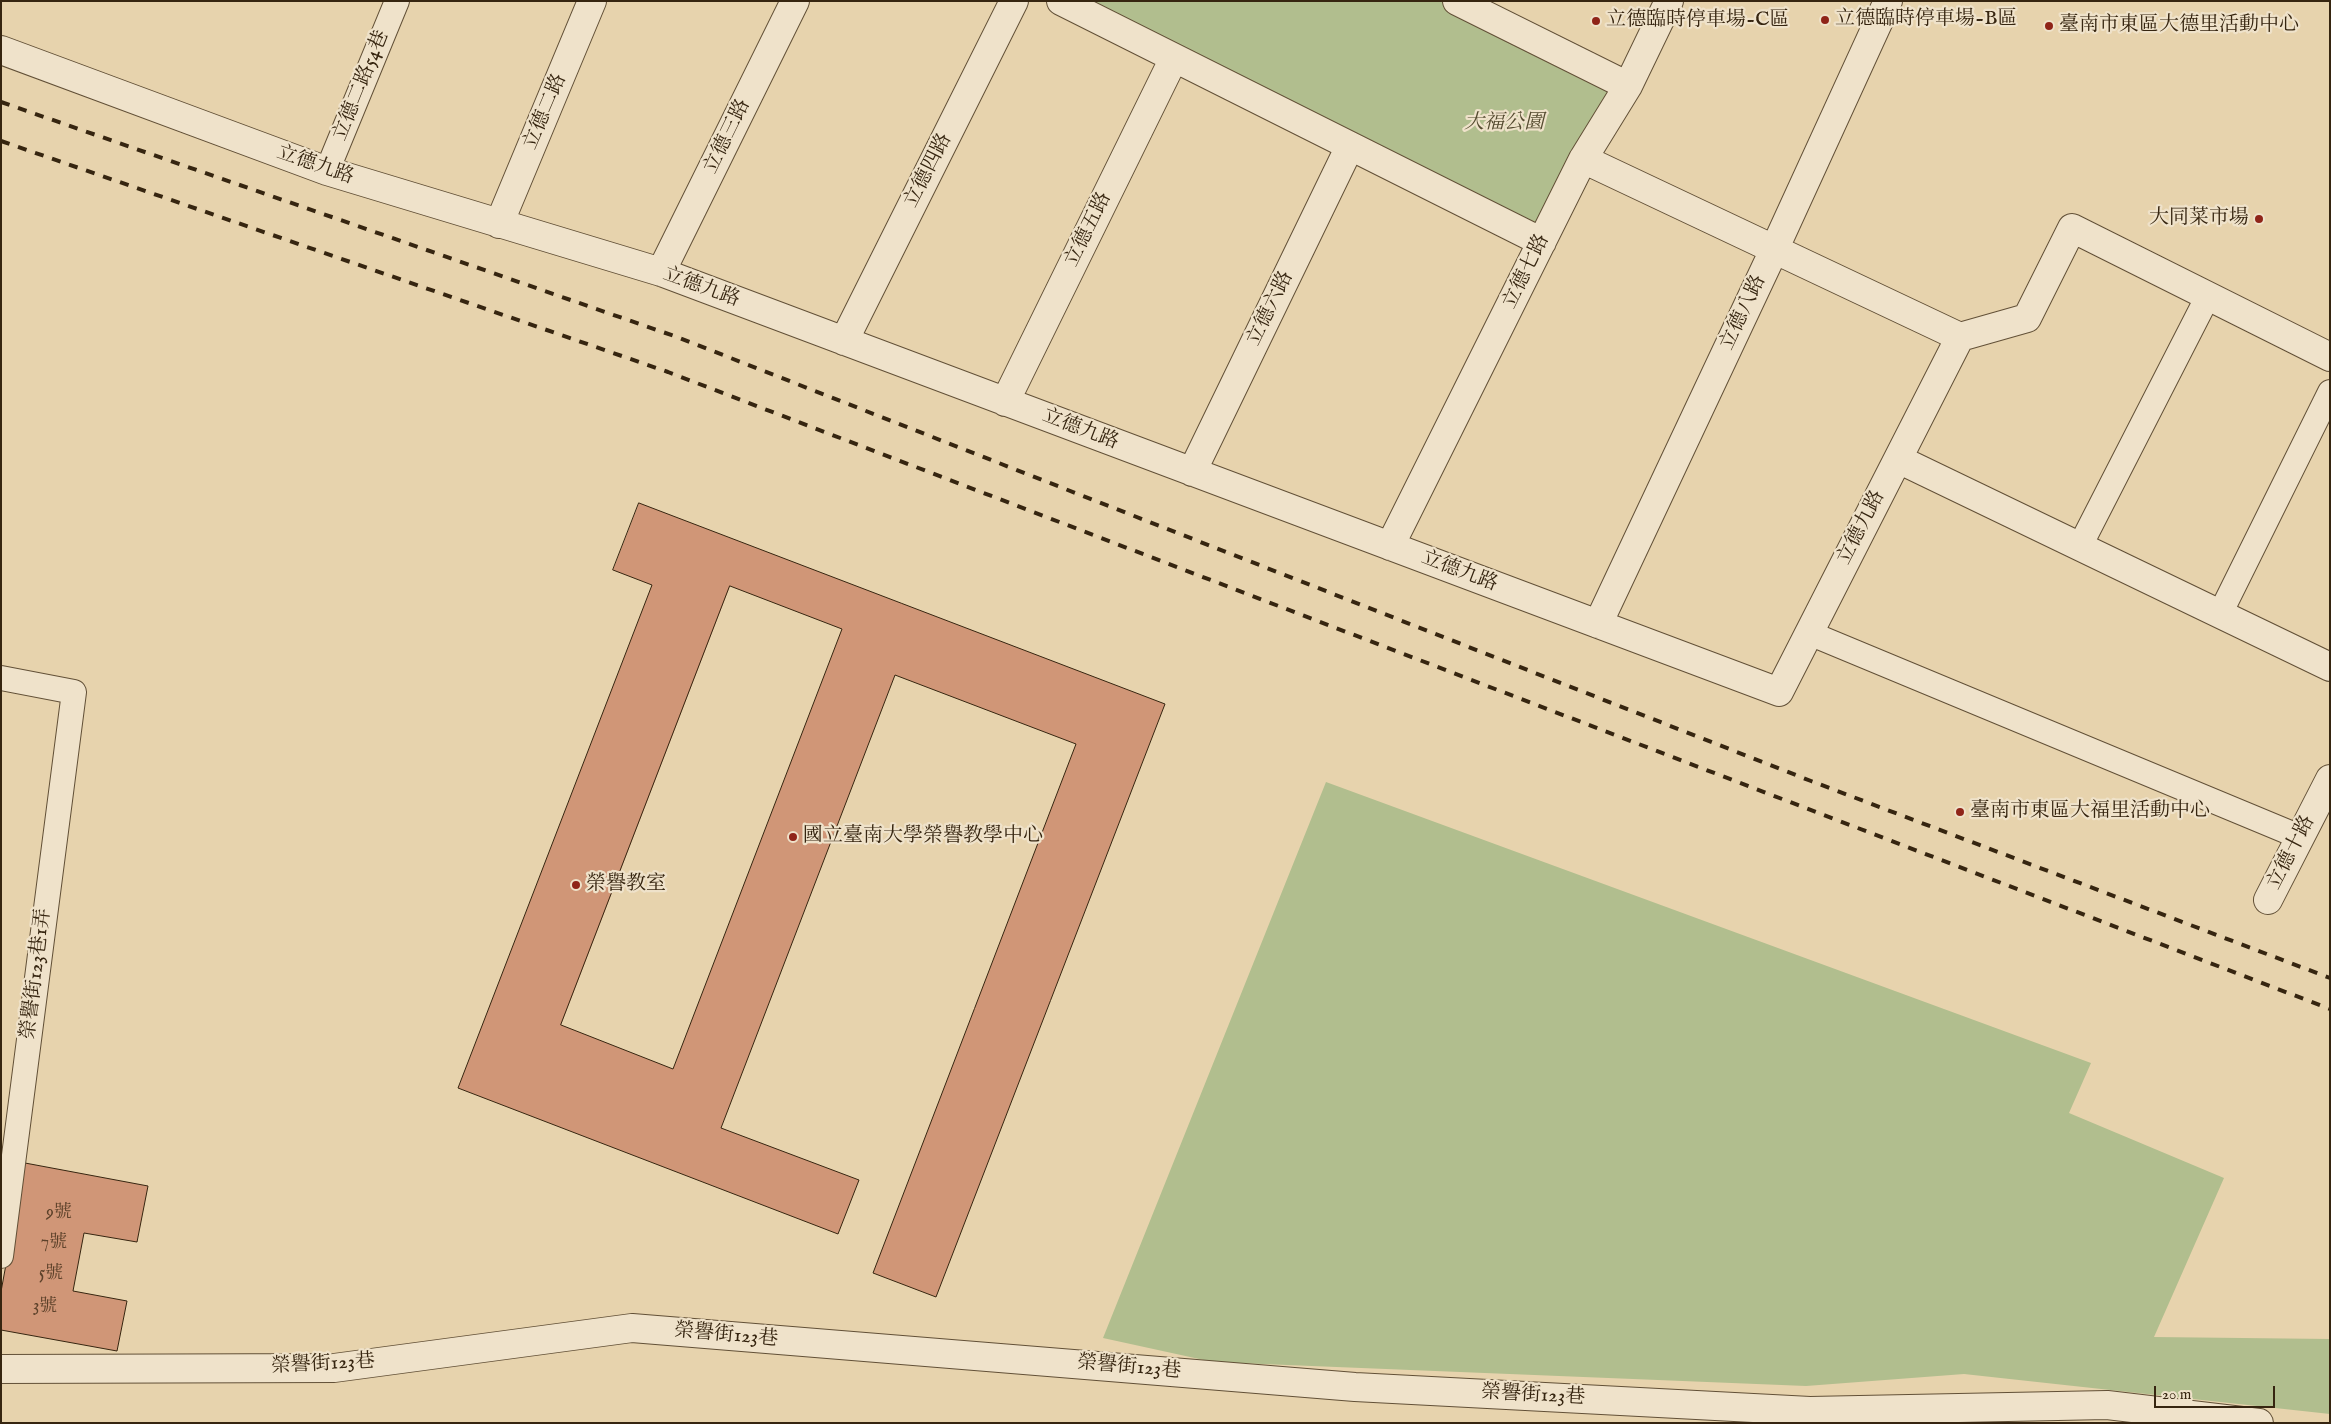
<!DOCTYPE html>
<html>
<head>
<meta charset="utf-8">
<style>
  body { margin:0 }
  #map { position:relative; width:2331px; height:1424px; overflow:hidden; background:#e7d3ad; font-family:"IM FELL English",serif }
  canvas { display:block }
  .frame { position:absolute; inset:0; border:2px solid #362510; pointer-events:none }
  .scale { position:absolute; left:2154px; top:1386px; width:121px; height:22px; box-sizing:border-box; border:2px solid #362510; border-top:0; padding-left:6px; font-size:15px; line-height:18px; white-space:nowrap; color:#362510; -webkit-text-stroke:4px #efe2ca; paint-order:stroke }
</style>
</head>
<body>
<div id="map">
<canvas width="2331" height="1424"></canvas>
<div class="frame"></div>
<div class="scale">20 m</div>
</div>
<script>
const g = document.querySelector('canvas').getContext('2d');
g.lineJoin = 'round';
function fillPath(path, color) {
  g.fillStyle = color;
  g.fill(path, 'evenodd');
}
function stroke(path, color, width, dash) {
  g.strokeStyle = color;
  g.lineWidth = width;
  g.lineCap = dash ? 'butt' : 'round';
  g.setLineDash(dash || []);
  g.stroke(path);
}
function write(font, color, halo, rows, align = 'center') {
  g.font = font + ' "IM FELL English","Noto Serif TC",serif';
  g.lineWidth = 4.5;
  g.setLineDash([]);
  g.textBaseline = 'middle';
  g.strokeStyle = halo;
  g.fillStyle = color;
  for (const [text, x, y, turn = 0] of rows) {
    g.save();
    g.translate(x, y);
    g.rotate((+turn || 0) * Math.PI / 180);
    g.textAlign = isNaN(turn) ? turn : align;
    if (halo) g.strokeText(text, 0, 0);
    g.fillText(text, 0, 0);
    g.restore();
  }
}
fillPath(new Path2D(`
  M1061,1H1452L1628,86L1542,242Z
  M1326,782L2091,1063L2069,1113L2224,1178L2154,1337L2330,1339V1414L1964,1374L1806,1386L1213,1362L1103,1338Z`), '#b1be8e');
const building = new Path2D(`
  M639,503L1165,704L936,1297L873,1273L1076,744L895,675L721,1128L859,1180L838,1234L458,1088L652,585L613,570ZM730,586L842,629L673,1069L561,1025Z
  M25,1163L148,1186L137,1242L84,1233L73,1291L127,1301L117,1351L1,1330V1292Z`);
fillPath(building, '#d09677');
stroke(building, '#362510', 1);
const lane = new Path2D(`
  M327,171L397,1
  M2080,546L2208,296
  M2220,614L2330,392
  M1809,633L2300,837
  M1,678L74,692L1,1256`);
const street = new Path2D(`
  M1061,1L1542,242
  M1457,1L1628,86
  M1,50L327,171L661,272L1779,692L1960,337
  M1583,159L1960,337L2027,318L2072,228L2330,357
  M499,224L592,1
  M661,272L795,1
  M844,341L1014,1
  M1005,402L1174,58
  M1898,459L2330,667
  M1192,472L1350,146
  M1390,546L1583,159L1628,86L1669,1
  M1598,624L1774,250L1888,1
  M2268,900L2330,779
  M1,1369L334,1368L632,1328L1355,1387L1810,1411L2107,1405L2259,1423`);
stroke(lane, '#625037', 26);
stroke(street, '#625037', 30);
stroke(lane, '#efe2ca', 24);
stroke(street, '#efe2ca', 28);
stroke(new Path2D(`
  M1,102L677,337L1811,781L2330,978
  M1,141L668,372L2330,1009`), '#362510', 4, [9, 9]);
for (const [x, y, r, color] of [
  [1825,20,5,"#8f2418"],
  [1596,21,5,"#8f2418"],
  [2049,26,5,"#8f2418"],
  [2259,219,5,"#8f2418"],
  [1960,812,5,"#8f2418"],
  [793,837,5,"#8f2418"],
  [576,885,5,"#8f2418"]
]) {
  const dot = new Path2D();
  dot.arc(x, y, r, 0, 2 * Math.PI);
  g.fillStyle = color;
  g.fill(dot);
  stroke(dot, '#efe2ca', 2);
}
write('18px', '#5c412a', null, [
  ["9號",59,1213],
  ["7號",54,1243],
  ["5號",51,1274],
  ["3號",45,1307]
]);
write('20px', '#362510', '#efe2ca', [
  ["立德臨時停車場-B區",1835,20],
  ["立德臨時停車場-C區",1606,21],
  ["臺南市東區大德里活動中心",2059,26],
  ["大同菜市場",2249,219,"right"],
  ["臺南市東區大福里活動中心",1970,812],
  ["國立臺南大學榮譽教學中心",803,837],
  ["榮譽教室",586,885]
], 'left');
write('20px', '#362510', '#efe2ca', [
  ["立德二路54巷",362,86,-68],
  ["立德二路",546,112,-67],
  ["立德三路",728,137,-64],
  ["立德九路",315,166,19],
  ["立德四路",929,171,-63],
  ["立德五路",1089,230,-64],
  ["立德七路",1527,272,-64],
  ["立德九路",701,288,20],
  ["立德六路",1271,309,-64],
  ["立德八路",1744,313,-65],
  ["立德九路",1080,430,21],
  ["立德九路",1862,528,-63],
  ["立德九路",1459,572,21],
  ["立德十路",2292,853,-63],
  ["榮譽街123巷1弄",37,974,-83],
  ["榮譽街123巷",726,1336,5],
  ["榮譽街123巷",323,1365,-3],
  ["榮譽街123巷",1129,1368,5],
  ["榮譽街123巷",1533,1396,3]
]);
write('italic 20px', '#554b30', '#efe2ca', [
  ["大福公園",1504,124]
]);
</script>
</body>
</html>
